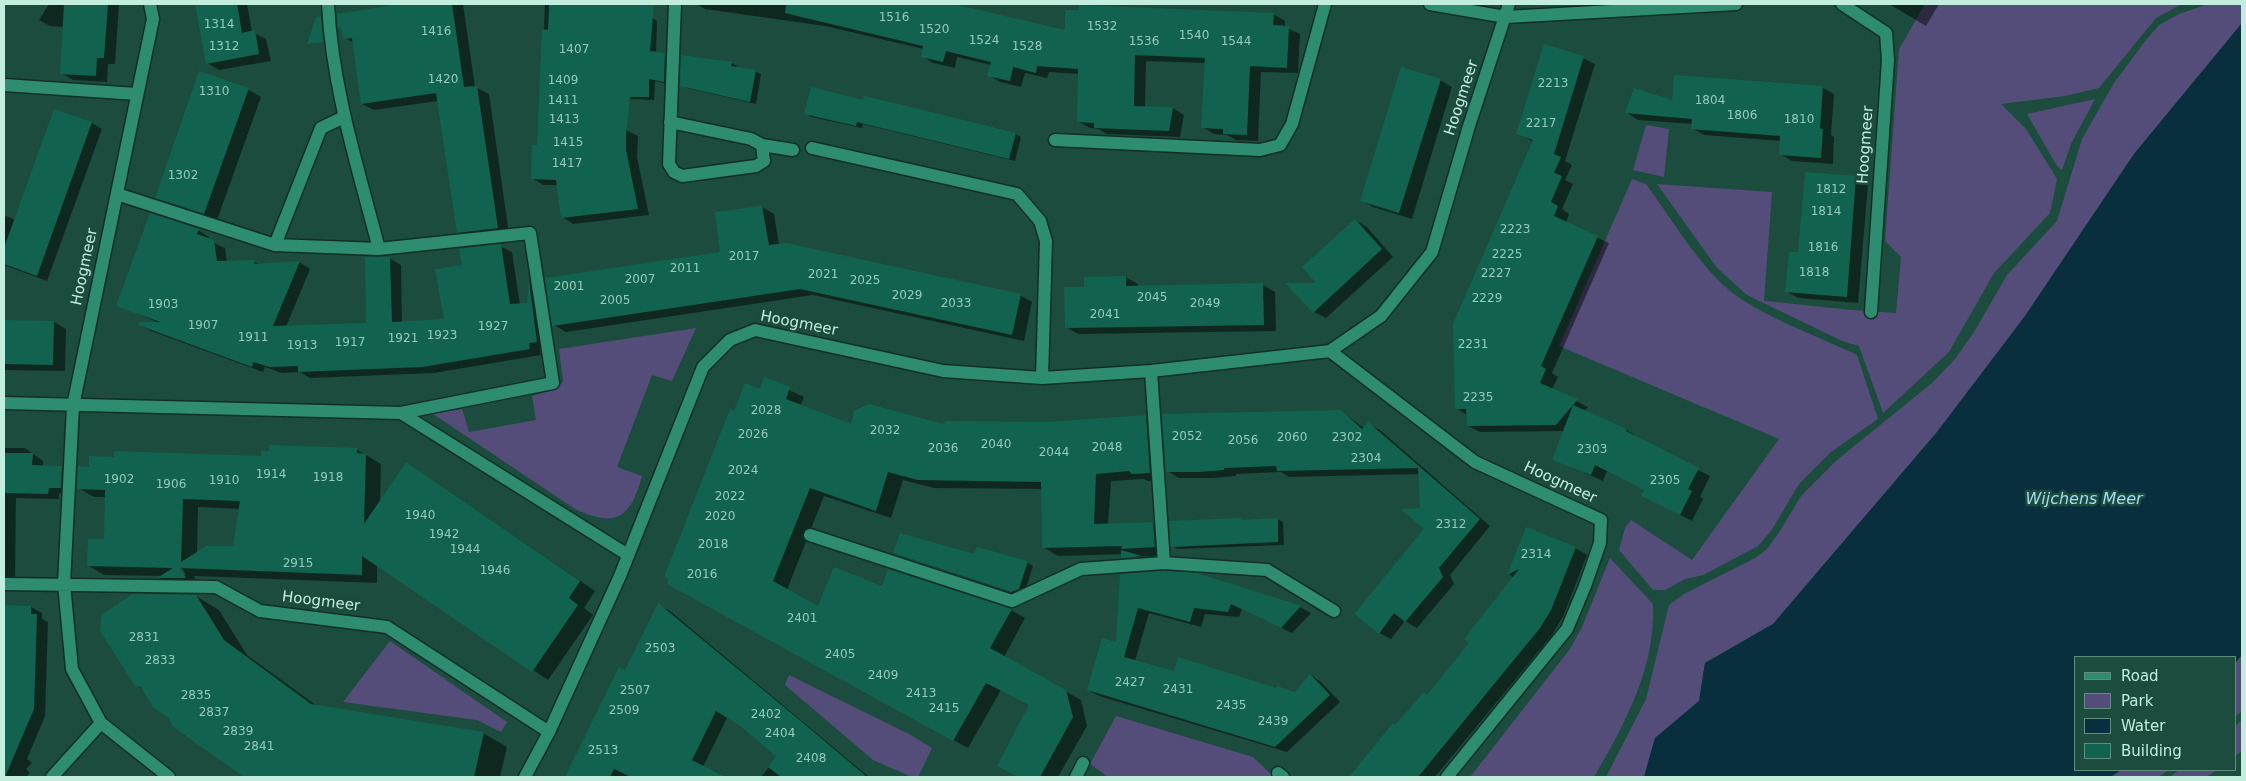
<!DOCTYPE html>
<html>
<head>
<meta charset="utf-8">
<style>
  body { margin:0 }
  #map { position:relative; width:2246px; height:781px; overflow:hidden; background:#1c4c3d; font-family:"DejaVu Sans",sans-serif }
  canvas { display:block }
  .frame { position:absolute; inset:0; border:5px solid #c3eddd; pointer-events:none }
  .legend { position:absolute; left:2074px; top:656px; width:162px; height:115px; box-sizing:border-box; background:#1c4c3d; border:1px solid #5f8c7d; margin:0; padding:6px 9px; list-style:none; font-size:15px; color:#c3eddd }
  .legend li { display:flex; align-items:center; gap:10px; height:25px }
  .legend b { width:25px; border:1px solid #5f8c7d }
</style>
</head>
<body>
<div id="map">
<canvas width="2246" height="781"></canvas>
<div class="frame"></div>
<ul class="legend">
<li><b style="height:6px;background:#2e8c71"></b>Road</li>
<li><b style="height:14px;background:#544d79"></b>Park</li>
<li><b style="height:14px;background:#092e3e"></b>Water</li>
<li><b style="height:14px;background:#11634f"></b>Building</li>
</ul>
</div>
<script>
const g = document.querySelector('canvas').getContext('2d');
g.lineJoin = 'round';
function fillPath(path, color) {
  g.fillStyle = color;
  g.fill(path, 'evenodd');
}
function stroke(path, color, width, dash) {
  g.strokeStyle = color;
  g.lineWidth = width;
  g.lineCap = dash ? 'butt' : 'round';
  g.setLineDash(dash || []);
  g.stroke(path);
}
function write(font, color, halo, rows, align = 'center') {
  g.font = font + ' "DejaVu Sans",sans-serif';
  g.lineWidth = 5;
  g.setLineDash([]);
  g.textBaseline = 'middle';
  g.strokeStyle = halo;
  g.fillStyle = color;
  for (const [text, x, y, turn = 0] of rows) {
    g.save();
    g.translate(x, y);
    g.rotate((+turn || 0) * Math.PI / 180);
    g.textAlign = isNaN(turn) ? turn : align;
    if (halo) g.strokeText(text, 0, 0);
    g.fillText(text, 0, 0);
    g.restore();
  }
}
fillPath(new Path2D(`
  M1925,4H2182L2156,18L2099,88L2065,96L2001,104L2026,129L2057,179L2050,213L1994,273L1949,352L1883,413L1859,346L1842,341L1747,295L1717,268L1657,184L1772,192L1764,301C1808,305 1852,311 1896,313L1901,257L1885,241L1899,49Z
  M2208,4H2242V23L2134,154L2025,316L1937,432L1773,624L1705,663L1699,701L1655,738L1644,777H1606L1646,699L1669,605L1684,594L1755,558L1767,549L1780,531L1801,496L1837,460L1932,383L1955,359L1974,332L2007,275L2057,221L2082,139L2114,83L2146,40L2159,25L2179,14Z
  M2095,99L2071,144L2062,170L2057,166L2027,114Z
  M1646,125L1669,129L1664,177L1633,170Z
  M1632,179L1646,184C1672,219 1700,268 1734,294C1766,318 1820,337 1857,355L1878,419L1831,452L1799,484L1771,531L1758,546L1703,575L1685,579L1665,590H1653L1619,550L1625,528L1631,520L1692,560L1779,439L1559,346Z
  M696,328L672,381L652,375L617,467L642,476C630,519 616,528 575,509L433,414L462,409L469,432L536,420L532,396L555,389L563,382L559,349Z
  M1610,558L1653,604C1656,667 1625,724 1594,777H1470L1570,649L1582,627Z
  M390,641L507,722L501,732L477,720L343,702Z
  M2242,655V711L2235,717V663Z
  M789,675L909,734L932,748L918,777H912L873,760L785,685Z
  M1116,716L1253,757L1274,777H1108L1090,764Z
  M2242,720V751L2235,756V726Z
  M2121,770H2168L2159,777H2110Z
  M2179,770H2217L2206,777H2170Z`), '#544d79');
fillPath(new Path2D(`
  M2242,23V655L2235,663V657H2075V770H2121L2110,777H1644L1655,738L1699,701L1705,663L1773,624L1937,432L2025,316L2134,154Z`), '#092e3e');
fillPath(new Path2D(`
  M49,4H119L115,64H108L107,82L73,80L61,73L64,27L50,26L39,20Z
  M196,4H247L252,32L266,39L271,61L219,70L207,63Z
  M406,4H463L475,87L489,94L509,234L469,239L458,232L438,101L374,110L362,104L354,43L345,38L339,16Z
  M545,4H602L597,127L626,130L638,136L637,157L649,215L573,224L562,217L558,185H543L532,178L539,146Z
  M696,4H948L1066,32L1273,14L1285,21V27L1300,34L1298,73L1261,72L1258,141L1236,140L1227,135L1214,134L1202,127L1206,63L1146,61L1145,107L1173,108L1184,115L1180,137L1107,134L1098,129L1090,128L1079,122L1080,74L1049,72L1047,78L1025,73L1021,87L1000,82L989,75L991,65L957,57L955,68L933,63L922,56L924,49L825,26L705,9Z
  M1889,4H1939L1926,26Z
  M652,18L657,21L656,53L670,58L669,84L655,81L654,100L631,99L626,96Z
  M1583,58L1595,64L1565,161L1572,165L1565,180L1573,184L1562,209L1569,214L1566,223L1609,243L1552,373L1558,377L1552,389L1588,407L1585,411L1627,430L1638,438L1710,476L1700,497L1703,499L1692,521L1655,502L1646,490L1607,471L1603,481L1554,459L1564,431L1480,432L1468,426L1467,415L1456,408L1534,142L1518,134Z
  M732,63L737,66V68L755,71L761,74L756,104L687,88L681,85Z
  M200,73L249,90L261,97L217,220L169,204L157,197Z
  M1440,80L1452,87L1412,219L1373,207L1361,200Z
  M1823,88L1834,94L1831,135L1834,137L1833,164L1792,161L1780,154L1781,141L1704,135L1692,128L1693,124L1638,120L1627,113L1673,102Z
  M54,110L92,123L102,129L47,281L4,265V215L15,220Z
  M806,113L1016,134L1021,137L1015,161L863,124L862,128L811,117Z
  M1856,177L1868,184L1858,303L1798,298L1786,291L1799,254Z
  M762,207L774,214L779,245L1020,295L1032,302L1024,341L813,295L566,332L554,325L722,253Z
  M1355,220L1367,227L1393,257L1326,318L1314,312Z
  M198,230L209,237L208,240L225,248L227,262H255L260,265L299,262L310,269L286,327L367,324L389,258L401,265L402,322L446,320L463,266L500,246L512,252L520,305L528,304L530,283L540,289L548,348L540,349L541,355L434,373L310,378L300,372L282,373L265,367L263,372L151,331L140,325L159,323L118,305Z
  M1126,277L1138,284V287L1263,285L1275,292L1276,331L1078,334L1066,327L1086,288Z
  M4,321L54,322L66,329L65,371L4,370Z
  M765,379L804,397L800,406L852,426L1047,423L1146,416L1160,424L1164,480L1148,481L1144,479L1111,481L1108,524L1153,523L1167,531L1169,555L1137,557L1132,554L1058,556L1043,547L1042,489L934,488L903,480L891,518L824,496L787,590L819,608L882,588L1011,610L1025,618L1004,657L1081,700L1087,726L1058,777H1020L999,765L1031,705L1001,690L968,748L683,592L735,412L760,390Z
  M1341,411L1364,428L1368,424L1380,430L1490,526L1450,575L1454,584L1417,628L1405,621L1391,639L1379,633L1426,529L1421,509L1420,474L1289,477L1281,472L1236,474V476L1212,478H1179L1167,471Z
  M4,448H25L43,461V467H61L72,474L71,494L59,493V499L16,498L15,578H4Z
  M356,449L381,464L380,503L407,463L595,591L584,608L593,615L548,680L377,565V583L194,576L200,587L174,586L159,578L163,576L104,575L89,566L106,540V497H94L78,488L262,457ZM198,507L240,509L234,548L197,553ZM178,562L186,575H183Z
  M1277,519L1283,522L1284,545L1178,549L1172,546Z
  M1526,529L1575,548L1587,555L1563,617L1552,635L1435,777H1351L1393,725L1396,726L1428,696L1471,643L1514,578L1509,574Z
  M894,553L975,556L1027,562L1033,566L1025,592L1018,595Z
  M1121,575H1197L1300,607L1311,613L1292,633L1242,609L1239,617L1205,614L1201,627L1149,613L1135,661L1175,673L1296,693L1311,675L1321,682L1340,702L1287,752L1099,696L1088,690L1117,643Z
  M196,596L219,610L247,655L317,706L483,733L507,747L500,777H246L173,725L170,718L144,690L136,685Z
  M658,605L670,611L869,777H761L778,756L740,724L728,716L698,777H567L619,669L626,672Z
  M4,606L31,607L42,613V619L48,622L45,716L27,759L32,763L26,769L30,773L26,777H4Z`), '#0007');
fillPath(new Path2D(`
  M64,4H108L104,58H97L96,76L60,74Z
  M195,4H237L242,33L255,30L259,54L206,64Z
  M399,4H452L464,87L477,86L498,228L457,233L436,93L361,104L352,38L344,39L340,26L338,31L337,14Z
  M549,4H654L650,51L665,53L664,82L649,79V97H630L626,135V150L638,209L561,218L556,180L531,179L532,145H537L542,29L548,30Z
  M786,4H953L1065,30V10H1079V5L1274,13L1273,25L1289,26L1287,68L1250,66L1247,135L1223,134V129L1201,128L1205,58L1135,55L1134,106L1173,107L1169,131L1094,128V123L1077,122L1078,69L1037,66L1036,73L1013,67L1010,81L987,76L991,62L946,51L943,62L921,57L923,46L785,13Z
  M321,16L323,42L307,44L316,17Z
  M1544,44L1584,56L1554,154L1561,157L1554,173L1562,176L1551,202L1558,206L1554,216L1598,236L1541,366L1546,369L1540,383L1578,399L1556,425L1467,426L1466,409H1455L1453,324L1533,140L1516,134Z
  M681,55L732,62L731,66L756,70L750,102L680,86Z
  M1401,67L1441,79L1399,213L1360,201Z
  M199,71L249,88L204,214L155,198Z
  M1674,75L1823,86L1820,128L1823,129L1821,158L1779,155L1780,136L1691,129L1692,119L1625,113L1634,88L1672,100Z
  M811,87L863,100L864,96L886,101L1016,133L1009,159L857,122L856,126L804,114Z
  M54,109L92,122L37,276L4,264V248Z
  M1805,172L1856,176L1847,297L1785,292L1789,252H1798Z
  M762,206L769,245L786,243L1021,294L1012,335L800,289L552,326L545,278L720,252L715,212Z
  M150,213L199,229L197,234L214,240L217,261L255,260L254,264L300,261L273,326L366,323L365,257H390L392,322L444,319L435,269L462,265L459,249L501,244L510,304L527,303L529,281L537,342L529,343L530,349L422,367L298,372V366L270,367L253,362L252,367L138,325L139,322H160L116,306Z
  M1355,219L1382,249L1313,313L1285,283H1316L1302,267Z
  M1126,276V286L1263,283L1264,325L1065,328L1064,287H1084V277Z
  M4,320L54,321L53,365L4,364Z
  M764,377L790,387L786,399L851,424L854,411L869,404L943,424L946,421L1047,422L1146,415L1150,473L1132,474L1129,471L1096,474L1094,524L1153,522L1155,547L1121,549L1122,546L1042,548L1041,482L918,480L888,472L876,511L810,488L773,581L818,606L834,567L882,586L888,569L1012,609L990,648L1066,690L1073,717L1040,777H1018L997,766L1029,705L986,683L953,741L667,584L669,579L664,577L730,409L734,411L745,383L760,389Z
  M1573,405L1627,429L1626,431L1699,468L1688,489L1692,491L1680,515L1641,496L1644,490L1595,465L1591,475L1552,460Z
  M1341,410L1362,429L1368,422L1480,519L1439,568L1443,577L1405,622L1394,613L1379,634L1354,614L1424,529L1401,509L1420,508L1418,468L1277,471L1276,466L1224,468V470L1199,472H1166L1162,414Z
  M269,445L357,448V453L366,454L364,524L406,462L580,581L569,598L578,605L532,672L362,556V575L180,568L186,578H157L173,568L87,566L88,539H104L105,490L77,489L78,466L89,467V456L114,457V451L261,456V451H269ZM183,499L240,501L233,546H206L181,562Z
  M4,453H33L32,465L62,466L61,488H49L48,494L4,493Z
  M1241,518V520L1278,518V542L1171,547L1169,521Z
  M1526,527L1576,547L1551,610L1540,628L1418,777H1349L1393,723L1395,725L1424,692L1427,695L1469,643L1464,639L1519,569L1507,575Z
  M900,533L974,554L977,547L1028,561L1019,589L1011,592L893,553Z
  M1121,550L1142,556L1121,558Z
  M1164,571L1197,573L1301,606L1281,628L1231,604L1228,612L1194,608L1190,622L1138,608L1124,657L1174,671L1178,657L1276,688L1277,686L1295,692L1310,674L1330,695L1275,747L1087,690L1102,638L1116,642L1120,574Z
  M133,594L196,595L224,640L311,704L484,732L474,777H244L172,726L169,718L153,707L141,687L135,686L100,631L102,614Z
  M658,603L802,722L867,777H781L768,767L776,756L739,725L716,711L692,760L725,777H631L614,769L610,777H565L619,667L625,670Z
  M4,605L31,606V614H37L34,709L5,777Z`), '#11634f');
const minor = new Path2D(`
  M150,4L153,19L73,406L64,584L72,669L101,723L169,777
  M328,4C332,87 358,168 379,249
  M675,4L669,164L674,172L682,176L756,166L764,161L762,145L793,150
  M1430,4L1506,17L1736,4
  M1842,4L1886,33L1888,60L1871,312
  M4,85L137,94
  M670,122L751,139L762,145
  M1055,140L1260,150L1280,145L1292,124L1325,4
  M812,148L1017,194L1040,221L1046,241L1042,378
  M117,194L275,245L379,249L530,233L553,383L401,413
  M275,245L321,128L344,117
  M1330,351L1475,462L1601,520L1600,543L1585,586L1567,629L1447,777
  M1151,371L1164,563
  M4,403L401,413L628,555
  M810,535L1012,601L1081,569L1164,563L1267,570L1334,611
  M4,584L216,587L260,611L387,627L549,732
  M1278,773L1283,777
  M52,777L101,723
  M525,777L549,732L620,576L703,367L730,340L755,330L943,371L1042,378L1151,371L1330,351L1381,316L1432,252L1469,126L1509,4
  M1076,777L1083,763`);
stroke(minor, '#122f26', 15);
stroke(minor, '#2e8c71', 12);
write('12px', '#96caba', null, [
  ["1516",894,18],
  ["1314",219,25],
  ["1532",1102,27],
  ["1520",934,30],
  ["1416",436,32],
  ["1540",1194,36],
  ["1524",984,41],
  ["1536",1144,42],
  ["1544",1236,42],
  ["1312",224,47],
  ["1528",1027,47],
  ["1407",574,50],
  ["1420",443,80],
  ["1409",563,81],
  ["2213",1553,84],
  ["1310",214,92],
  ["1411",563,101],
  ["1804",1710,101],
  ["1806",1742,116],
  ["1413",564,120],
  ["1810",1799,120],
  ["2217",1541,124],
  ["1415",568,143],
  ["1417",567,164],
  ["1302",183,176],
  ["1812",1831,190],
  ["1814",1826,212],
  ["2223",1515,230],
  ["1816",1823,248],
  ["2225",1507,255],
  ["2017",744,257],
  ["2011",685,269],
  ["1818",1814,273],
  ["2227",1496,274],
  ["2021",823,275],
  ["2007",640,280],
  ["2025",865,281],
  ["2001",569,287],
  ["2029",907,296],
  ["2045",1152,298],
  ["2229",1487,299],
  ["2005",615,301],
  ["2033",956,304],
  ["2049",1205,304],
  ["1903",163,305],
  ["2041",1105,315],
  ["1907",203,326],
  ["1927",493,327],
  ["1923",442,336],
  ["1911",253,338],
  ["1921",403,339],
  ["1917",350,343],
  ["2231",1473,345],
  ["1913",302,346],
  ["2235",1478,398],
  ["2028",766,411],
  ["2032",885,431],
  ["2026",753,435],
  ["2052",1187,437],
  ["2060",1292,438],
  ["2302",1347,438],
  ["2056",1243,441],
  ["2040",996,445],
  ["2048",1107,448],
  ["2036",943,449],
  ["2303",1592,450],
  ["2044",1054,453],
  ["2304",1366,459],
  ["2024",743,471],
  ["1914",271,475],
  ["1918",328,478],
  ["1902",119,480],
  ["1910",224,481],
  ["2305",1665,481],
  ["1906",171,485],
  ["2022",730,497],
  ["1940",420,516],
  ["2020",720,517],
  ["2312",1451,525],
  ["1942",444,535],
  ["2018",713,545],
  ["1944",465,550],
  ["2314",1536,555],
  ["2915",298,564],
  ["1946",495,571],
  ["2016",702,575],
  ["2401",802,619],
  ["2831",144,638],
  ["2503",660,649],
  ["2405",840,655],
  ["2833",160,661],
  ["2409",883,676],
  ["2427",1130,683],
  ["2431",1178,690],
  ["2507",635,691],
  ["2413",921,694],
  ["2835",196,696],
  ["2435",1231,706],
  ["2415",944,709],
  ["2509",624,711],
  ["2837",214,713],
  ["2402",766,715],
  ["2439",1273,722],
  ["2839",238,732],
  ["2404",780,734],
  ["2841",259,747],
  ["2513",603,751],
  ["2408",811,759]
]);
write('15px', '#c3eddd', '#1c4c3d', [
  ["Hoogmeer",1462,98,-72],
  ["Hoogmeer",1866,145,-86],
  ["Hoogmeer",85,267,-78],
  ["Hoogmeer",799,324,11],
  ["Hoogmeer",1560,483,25],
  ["Hoogmeer",321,602,7]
]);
write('italic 16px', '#a3d9f5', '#1c4c3d', [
  ["Wijchens Meer",2084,500]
]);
</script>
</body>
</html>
